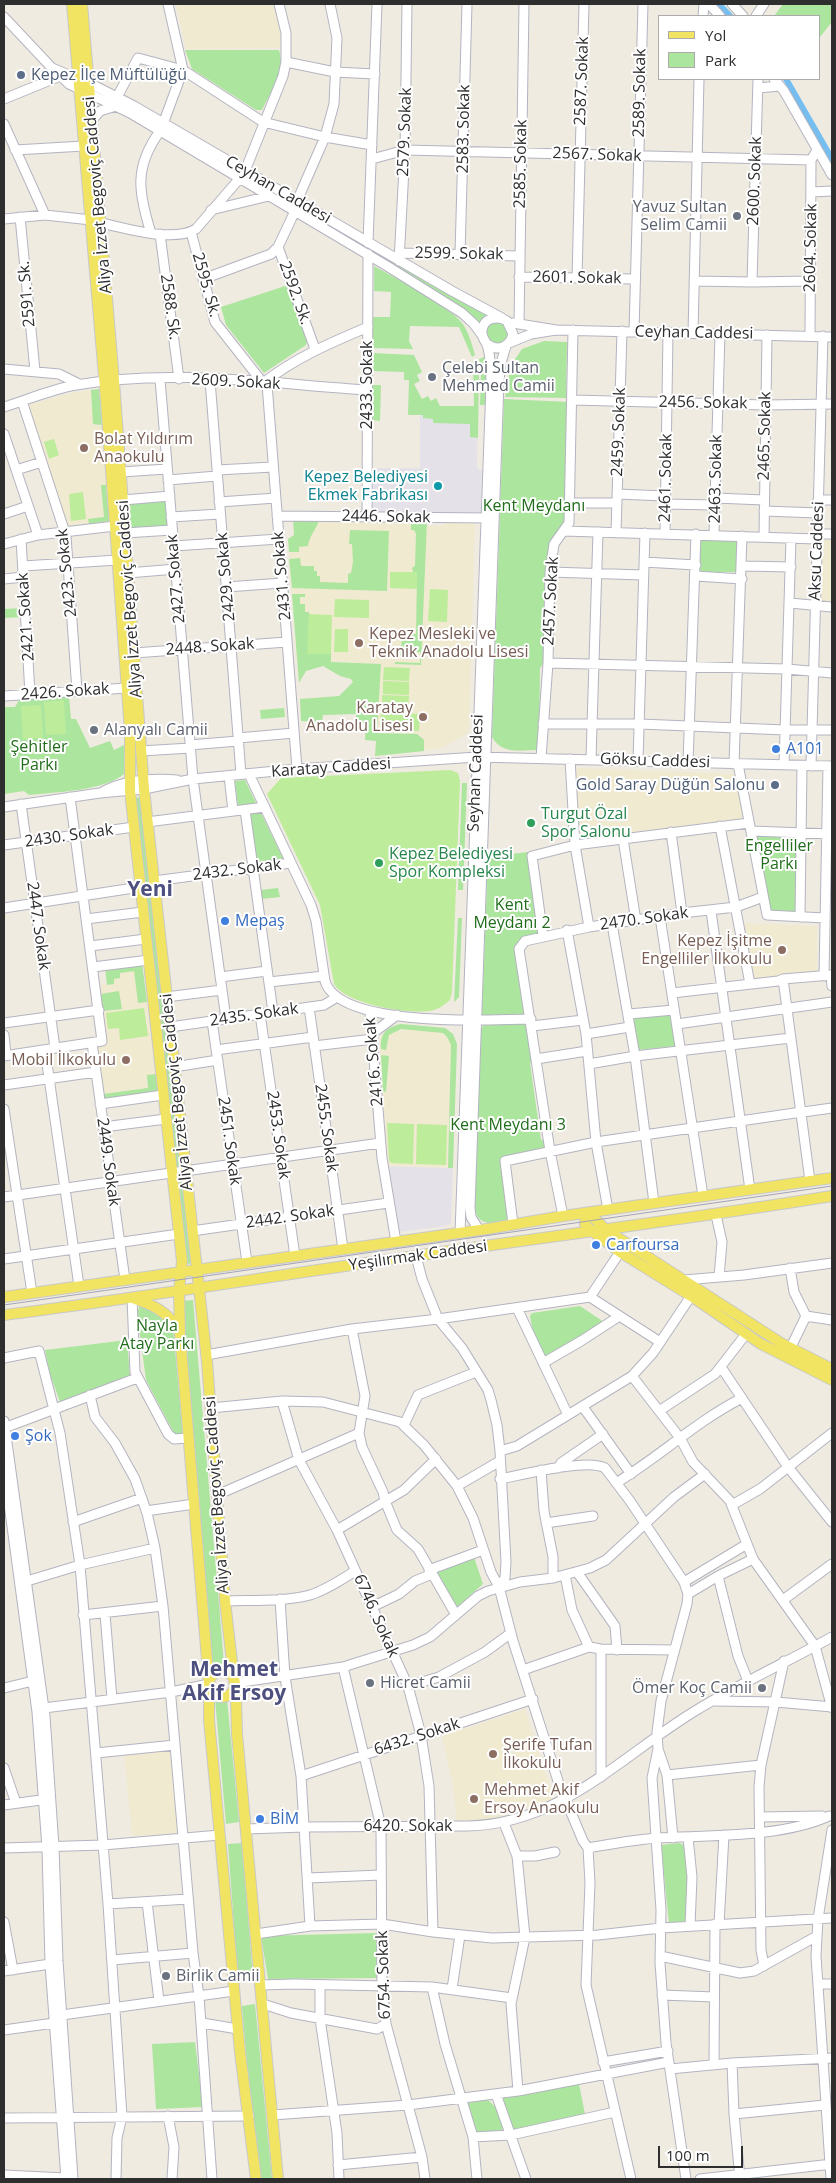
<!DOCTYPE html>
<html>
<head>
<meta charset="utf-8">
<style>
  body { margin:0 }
  #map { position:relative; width:836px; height:2183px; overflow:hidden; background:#efebe1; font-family:"Open Sans",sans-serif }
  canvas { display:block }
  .frame { position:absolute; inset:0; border:5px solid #2e2e2e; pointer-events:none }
  .legend { position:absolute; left:658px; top:15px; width:162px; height:65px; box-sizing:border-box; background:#fff; border:1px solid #ababab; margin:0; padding:6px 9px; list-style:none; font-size:15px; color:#2e2e2e }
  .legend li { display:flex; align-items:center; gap:10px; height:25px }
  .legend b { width:25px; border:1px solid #ababab }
  .scale { position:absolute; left:658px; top:2146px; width:85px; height:22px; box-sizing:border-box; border:2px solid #2e2e2e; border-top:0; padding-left:6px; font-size:15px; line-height:18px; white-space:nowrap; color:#2e2e2e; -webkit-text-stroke:4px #fff; paint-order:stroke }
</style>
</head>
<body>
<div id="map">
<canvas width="836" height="2183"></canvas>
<div class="frame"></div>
<ul class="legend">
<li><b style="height:6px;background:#f1e463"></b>Yol</li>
<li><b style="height:14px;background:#ace59e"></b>Park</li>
</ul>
<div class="scale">100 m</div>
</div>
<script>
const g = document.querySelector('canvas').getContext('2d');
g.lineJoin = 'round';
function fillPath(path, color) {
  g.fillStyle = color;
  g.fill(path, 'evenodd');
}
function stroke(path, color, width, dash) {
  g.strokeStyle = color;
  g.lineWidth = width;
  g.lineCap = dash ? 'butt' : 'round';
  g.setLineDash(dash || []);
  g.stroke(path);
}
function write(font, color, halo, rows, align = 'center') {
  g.font = font + ' "Open Sans",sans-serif';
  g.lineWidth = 4;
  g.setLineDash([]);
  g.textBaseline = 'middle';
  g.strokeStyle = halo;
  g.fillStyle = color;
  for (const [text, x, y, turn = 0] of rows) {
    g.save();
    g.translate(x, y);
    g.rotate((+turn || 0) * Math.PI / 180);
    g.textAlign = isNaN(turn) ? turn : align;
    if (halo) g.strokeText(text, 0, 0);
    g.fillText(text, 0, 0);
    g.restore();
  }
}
fillPath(new Path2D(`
  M420,415L478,416L477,467L479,470H482L481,515L371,512L372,468H420Z
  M387,1166L453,1168L451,1223L446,1226L398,1232Z`), '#e4e1e8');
fillPath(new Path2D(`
  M176,4H275L283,48L186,49Z
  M99,389L109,521L70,526L66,524L27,405L71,393Z
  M293,519L427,521L428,526H442L448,521L475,522L469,727L466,734L442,748L375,756L381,664L297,660L288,539L294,535Z
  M823,539H832V603H820Z
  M577,768L737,774L746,818L577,841L573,771Z
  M744,923L817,926V975L751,982Z
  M142,963L158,1093L104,1100L97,1046L105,1045L107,1043L99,986L107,984L105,968Z
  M401,1024L445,1028L453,1034L457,1044L453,1168L387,1166L380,1039L385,1031Z
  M525,1709L554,1799L499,1817L479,1821H457L452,1782L442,1736Z
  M170,1748L178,1834L132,1836L124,1753Z`), '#f0ead1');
fillPath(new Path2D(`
  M783,4H832V22L820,37V16H774Z
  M185,50H279C286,71 271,91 262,110H256L192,69Z
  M251,178L487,315L479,323L249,181Z
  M374,266C398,280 445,302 462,323C469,332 472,345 475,355L472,357L459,327L410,326L409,341L413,349L373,348V317H390L391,292L374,291Z
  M288,285L308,337L306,345L264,373L226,325L221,307Z
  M486 333a11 11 0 1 1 22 0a11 11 0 1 1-22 0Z
  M544,341L567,342L566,398L505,397L511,365L522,349Z
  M373,353L414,355L422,372L417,375L420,381L414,384L422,399L428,396L431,401L436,398L440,406H474L473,361L477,359L479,368L478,438L470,437V424L433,423V419L423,418V415H408L409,380H404V372L373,371Z
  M484,357L486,372L485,405H480L481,372L479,359Z
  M373,385H381L380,421L372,420Z
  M99,389L102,425L93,424L91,390Z
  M504,399L570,402L567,522L550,543L545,661L540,668L539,750C521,750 502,755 492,737Z
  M101,485H106L109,521L89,524L88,519L104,517Z
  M168,498L171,528L129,531L127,501Z
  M293,519H319C318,528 309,535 308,546L299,547V552H289L288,539L294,535Z
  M411,521H427L421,665L395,664V662L420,663V652H413V656H395L396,649H401L402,634H416L417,573L413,572L412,568L415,566L416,534L414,530H411Z
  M350,530L389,531L387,591L292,588L289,559L300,558L301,566H314V571H317V576H320V582L348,583V574L351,573L353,562L352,544H349Z
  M700,539L737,540L736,572H699Z
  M292,594H305V597H300V604H305V612H309L308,653L331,654V662L381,664L377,733L417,734L424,740V751L375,756L376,741L365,740L366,723H356V714L323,715L322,722L301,721L300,699L339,696L353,682L351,679L340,676L323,666L306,671L299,683Z
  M22,608V617L4,618V609Z
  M69,696L71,719H76L90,748L110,741L114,750L126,744L125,773C106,791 55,792 29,795L24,791L4,794V707H15L19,700Z
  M284,708L285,717L261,719L260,710Z
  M245,780L257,805L238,806L235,781Z
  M462,783H467L463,890H458Z
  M141,797L182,1167H176L135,798Z
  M260,811L284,860L256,863L249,812Z
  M799,835L797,914L770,912L757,837Z
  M528,852L540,934L523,938L518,944L526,1011L524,1016L484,1017L482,1014L488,857Z
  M278,888L280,897L261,899L260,890Z
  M458,918H462L459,997L454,1002Z
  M142,963L147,1002L138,1003L134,971L120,973V978L114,979V984L107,985L105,968Z
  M119,991L122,1009L103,1011L101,994Z
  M672,1013L677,1046L637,1050L632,1018Z
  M401,1024L445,1028L453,1034L457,1044L453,1168H448L451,1045L447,1037L443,1033L401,1029L389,1035L386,1050L381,1049C380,1034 386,1027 401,1024Z
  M484,1024H526L528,1027L534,1062L530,1063L541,1140H545L546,1151L505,1158L511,1221C497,1223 479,1228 475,1210L480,1032Z
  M381,1055L389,1056L386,1092L383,1091Z
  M156,1074L158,1093L104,1100L103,1094L148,1088L147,1075Z
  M183,1179L193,1263L187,1264L178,1180Z
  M193,1300L225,1675L213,1676L182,1301Z
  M140,1305L158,1313L173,1327L183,1436L175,1435L146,1380L137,1313Z
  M580,1306L604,1322L546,1357L543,1355L533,1332L530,1316L532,1313Z
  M127,1340L130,1377L60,1402L50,1374L45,1350Z
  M474,1557L483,1584L457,1607L434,1571Z
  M215,1699H227L239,1822L226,1824Z
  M242,1843L253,1978L238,1980L228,1844Z
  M679,1843L684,1845L689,1875L687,1921L669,1924L661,1845Z
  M377,1933V1978L268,1979L261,1936Z
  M255,2004L272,2179H257L242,2006Z
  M195,2042L203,2107L156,2109L152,2044Z
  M574,2083L579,2084L585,2114L515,2130L511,2129L501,2098L503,2095Z
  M488,2100L501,2112L505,2129L477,2134L475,2132L467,2103Z`), '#ace59e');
fillPath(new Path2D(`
  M54,439L59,455L49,459L44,442Z
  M83,492L86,519L71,521L69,494Z
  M390,572H417V589L390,588Z
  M430,589L448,590L447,622L428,621Z
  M335,599L369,600V618L334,617Z
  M309,614L332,615L331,654H307Z
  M335,629H348V652H334Z
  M384,667L410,668L409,681L383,680Z
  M383,681L409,682V695L383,694Z
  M382,695L409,696L408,709L382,708Z
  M64,700L66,734L46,735L44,702Z
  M41,705L43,738L23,739L21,706Z
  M381,712L420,714L419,731L380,729Z
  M450,770L458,773L460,781L452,992L450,1000C446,1004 440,1008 434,1010C413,1016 345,1004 334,984L320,905L267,794L281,778Z
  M144,1008L148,1036L120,1040L119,1028L108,1029L106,1013Z
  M387,1123L414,1124L413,1164L392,1163L389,1161Z
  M417,1124L447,1125L446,1165L416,1164Z`), '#bdec9a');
stroke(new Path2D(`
  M719,4L730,16
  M786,79L832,159`), '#75beef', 6);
const minor = new Path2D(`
  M709,4L720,16
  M732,4L743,16
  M703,16L704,4
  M756,16L764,4
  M4,17L52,68
  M286,62L335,72L375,74
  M774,79L784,91L832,175
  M758,88L780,86
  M117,97L138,58L183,70L263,122L325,137L372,145
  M4,99L60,76
  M92,120L100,111L116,106
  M4,124L45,215
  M163,124L183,70L168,4
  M15,150L84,146
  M372,159L405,150L811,160L817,150
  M812,192L832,191
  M297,201L325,137L334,104L337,38L330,4
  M211,210L269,196
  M20,217L35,371
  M4,219L45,215L91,220
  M101,223C126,228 173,243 196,229L240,178L245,171L283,76L286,62V33L279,4
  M191,232L215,322L263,383C295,358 330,343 368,327
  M151,233C138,192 134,167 160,131
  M160,234L179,379
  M368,243L377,4
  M278,247L315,349
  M399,253L519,256
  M460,254L467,4
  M399,261L405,150L407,4
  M519,277L634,279
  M577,278L584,4
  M203,279L271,254L278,247L295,211
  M694,281L752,282L810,281
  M752,282L758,79
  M519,324L524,4
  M556,330L832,337
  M634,332L643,4
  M693,333L699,79
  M482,335L474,324L462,313L387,266L130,113L69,84L52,68L97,87L134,106L452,291L502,318
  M810,336L811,160
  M509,343L531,334L556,330L513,323
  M4,369L59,374L79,384
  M160,379L193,779L226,1019
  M210,380L241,774
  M267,384L297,769
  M573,400L766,405L832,404
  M22,401L66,536L77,691
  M4,407C27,400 52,389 76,385C170,368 273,384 367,390
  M4,434L38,535
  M16,470L42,462
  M217,470L273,467
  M121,472L167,469
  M168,480L217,476
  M617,494L665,496
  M715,498L764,500
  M123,500L170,496
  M818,500H832
  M219,502L276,498
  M569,503H617
  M665,504L715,505
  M764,511L818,513
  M4,514L28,506
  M277,516L489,518
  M367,516L368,254
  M171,517L220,514
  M564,531L817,539
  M125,533L172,530
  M616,533L622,331
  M665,533L668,332
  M714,534L720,334
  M817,534H832
  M764,537L767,335
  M21,539L30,694
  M4,544L38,535L115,526
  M174,546L279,539
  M644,562L696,565
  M23,566L118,560
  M743,566L791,567
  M550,572L643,575
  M128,573L176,569
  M696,576L742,579
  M4,579L23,577
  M226,587L283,583
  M790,603L832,607
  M134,653L287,642
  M548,663L787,669L832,673
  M4,696L127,688
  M543,724H640L785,730H832
  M238,738L294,733
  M190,745L238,741
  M141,751L190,748
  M541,758L548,663L550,572L554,544L569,523L573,330
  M570,759L575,845L589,927
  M591,759L598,532
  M638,761L645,533
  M688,763L696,534
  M734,764L742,536
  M738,764L767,915L825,918
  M784,765L791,538
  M811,766L823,336
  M249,774L311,905L316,921L325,981C339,1028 490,1020 531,1019
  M229,776L233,811
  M104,791C126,780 153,778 177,780
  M21,804L55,1048
  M4,807L100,793L144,789L193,779L297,769L477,757L832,766
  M245,810L273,1012
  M147,822L265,807
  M720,826L750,984
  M751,831L832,834
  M671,832L682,913
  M623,839L636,921
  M4,845L134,827
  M154,881L291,863
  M4,908L140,887
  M711,911L750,1190
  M660,917L703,1196
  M800,917L802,766
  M86,919L143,912
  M612,924L635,1056L654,1203
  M567,930L586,1034L596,1142L608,1210
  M543,936L532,856L575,845L749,823
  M90,946L146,939
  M93,967L149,960
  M824,976L828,766
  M220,977L267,971
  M783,979L810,1181
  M269,982L324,976
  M672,993L778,981L783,979L831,975L832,986
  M166,997L222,990
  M309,1007L343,1249
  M370,1011L382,1158L396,1242
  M260,1014L295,1256
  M629,1014L674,1010
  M212,1021L247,1262
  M4,1023L99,1010
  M677,1024L832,1002
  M532,1026L583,1020
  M170,1027L324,1005L337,997
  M373,1033L397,1015
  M586,1034L630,1027
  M4,1035L6,1055
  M92,1043L125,1280
  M314,1046L373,1039
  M45,1050L79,1286
  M216,1050L313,1037
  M4,1056L102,1041L70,797
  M536,1059L587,1051
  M589,1064L635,1056L791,1038
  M174,1067L218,1060
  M4,1085L96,1072
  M100,1104L163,1095
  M4,1109L32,1293
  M796,1113L832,1108
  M103,1127L166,1119
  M4,1197L380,1143
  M716,1215L722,1242L719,1277
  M563,1216L550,1151L519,949L525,941L589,927L682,913L736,907L763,897
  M513,1224L505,1161L596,1142L795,1113
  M479,1230L471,1217L470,1208L499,381L501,363L506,346
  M192,1231L388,1203
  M460,1233L491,384C491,372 491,356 487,345C485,340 481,337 482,330C484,318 497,315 507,321L513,334C510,347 498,352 487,344
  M416,1256L422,1279L438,1319L462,1348L488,1390L491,1400L497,1425L500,1451L506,1562L505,1578L499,1587
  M4,1259L179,1234
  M790,1268L794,1292L806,1316L832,1320
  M684,1280L744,1275L832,1263
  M590,1297L660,1342
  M132,1298L135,1372L168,1434L174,1439L188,1438
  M517,1308L568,1415
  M352,1329L365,1396L359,1433L362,1447L383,1492L385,1501L397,1530L418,1549L456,1615
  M790,1349L806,1316
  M206,1355L352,1329L438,1319L590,1297L620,1252
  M4,1358L39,1351L60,1433L80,1565L27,1581
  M543,1363L581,1341L618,1317
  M721,1367L788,1467L832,1522
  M632,1376L680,1438L693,1462L730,1501L753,1559L815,1646L832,1708
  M90,1395L95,1417L115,1443L135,1479L147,1513L155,1548
  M282,1401L299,1460L337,1530L408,1686L421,1735L429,1786L433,1932
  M583,1407L631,1474
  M211,1408L282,1401L323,1402L400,1422L424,1445L457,1486L473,1518L491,1572L499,1587L513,1641L559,1784L583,1841L588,1848L590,1883L586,1985L631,2179
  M659,1411L715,1374L746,1334
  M4,1421L45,1716L54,1847L58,1961L73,2179
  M404,1425L418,1395L476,1372
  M4,1428L137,1378
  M500,1451L517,1446L632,1376L653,1353L691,1296
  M4,1467L37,1712L47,1848L50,1964L66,2179
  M558,1468L561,1463L603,1434
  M541,1470L544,1511L553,1557V1578
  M500,1479C522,1475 587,1458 605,1468L630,1501L684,1582L688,1594L687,1604L661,1701L657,1732L658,1749L667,1775L673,1838
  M616,1483C659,1457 697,1421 742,1398
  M457,1486L500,1461
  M217,1495L359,1433
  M732,1505L760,1489L832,1433
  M146,1511L194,1504
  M73,1522L142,1498
  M546,1523L593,1516
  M337,1530L404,1490L436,1459
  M429,1570L483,1550
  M577,1572L615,1626L617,1650
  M565,1575L572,1610L589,1647
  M684,1582L747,1544
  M688,1594L718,1576
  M280,1599L285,1677L301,1776L310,1926
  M783,1600L832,1564
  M225,1601C252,1600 284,1602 310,1595C326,1590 341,1580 355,1571
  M372,1607L399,1594L415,1581L432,1574
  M105,1614L112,1699
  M83,1615L163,1606
  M601,1649V1777
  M343,1667L381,1827L382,1986L386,2024L422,2157L425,2179
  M523,1670L589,1647L601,1649L674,1650
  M748,1681L738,1656L718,1576L753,1559
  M235,1683L343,1667L413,1645L430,1637L478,1596L488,1591L520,1582L553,1578L590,1568L606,1560L674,1497L705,1474
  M408,1686L439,1677L485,1652L511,1633
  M4,1688L33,1681
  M715,1701L776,1702L832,1707
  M44,1708L171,1692L209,1684
  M658,1749L652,1778L661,1910L660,1963L666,2043L686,2179
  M96,1753L175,1745
  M4,1768L16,1803
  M667,1775L761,1765
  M301,1776L533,1699
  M4,1805L48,1799
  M760,1817L822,1816
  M504,1823L517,1856L525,1937L511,2004L518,2091L669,2062
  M246,1829L305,1827L468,1826C561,1824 621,1756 695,1711C739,1684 787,1662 832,1637
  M688,1837L692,1877L690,1926
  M4,1848L103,1845L220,1835
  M588,1848C610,1844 633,1840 656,1838C708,1835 781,1838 829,1816
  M517,1856H535L555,1852
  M308,1878L381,1875
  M147,1902L159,2001
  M108,1904L188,1899
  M4,1922L13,1970
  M719,1924L724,1835
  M256,1934L310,1926L382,1924L433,1932L492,1938L598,1935L661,1928L832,1918
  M660,1956L740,1973L754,1971L817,1936
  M112,1960L193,1953
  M764,1966L761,1950L759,1787L761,1765L784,1661
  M4,1971L50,1964
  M818,1984H832
  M261,1985L294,1984L432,1987L512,1998
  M320,1985V2019L337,2133L339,2179
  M432,1987L445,2044L473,2137L477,2179
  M452,1989L460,1935
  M662,1995L714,1997
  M263,2004L291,2013L377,2029L386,2024
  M202,2023L238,2029
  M4,2030L54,2023L62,2015L234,1991
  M603,2062L668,2051
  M732,2063L734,2114L740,2179
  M714,2065L715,1924
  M670,2069L732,2063L832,2058
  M496,2094L526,2179
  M734,2114L825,2105
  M273,2115L408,2105L518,2091
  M168,2116L174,2147L172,2179
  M4,2118L249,2116
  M473,2137L511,2135L615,2112
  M338,2165L422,2157
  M4,2175L66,2178
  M116,2179L117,2138L122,2116L108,1904L80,1565L155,1548L163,1606L193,1953L199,1996L212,2179
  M700,2179L832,2164
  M831,2179L816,1956L818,1919L832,1830`);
const major = new Path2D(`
  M72,4L105,388L130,732V791L182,1261L179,1291L180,1334L209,1684V1720L240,2052L256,2179
  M82,4L114,381L144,789L207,1361L225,1601L236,1697L237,1734L278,2179
  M4,1297L487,1229L563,1216L832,1178
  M135,1299C154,1305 169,1313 179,1331
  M4,1315C132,1299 259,1278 387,1260C535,1238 684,1220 832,1196
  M832,1369L781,1343L606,1230L589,1213L586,1216L585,1224L588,1228L620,1252L691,1296L761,1344L832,1380
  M209 1684a13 13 0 1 1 26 0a13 13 0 1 1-26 0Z`);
stroke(minor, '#b4b4c1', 11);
stroke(major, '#c9c9c9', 12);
stroke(minor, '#fff', 9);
stroke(major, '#f1e463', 10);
stroke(new Path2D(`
  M4,1305L832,1186`), '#a3a3b8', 1);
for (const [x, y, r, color] of [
  [21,75,5,"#5c6f8a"],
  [737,216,5,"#6b7280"],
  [432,377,5,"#6b7280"],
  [84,448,5,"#8d6e63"],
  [438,486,5,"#0f9aa8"],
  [359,643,5,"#8d6e63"],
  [423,717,5,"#8d6e63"],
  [94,730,5,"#6b7280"],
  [776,749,5,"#3f7fe0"],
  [775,785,5,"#5c6f8a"],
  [531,823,5,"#2e9e5b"],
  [379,863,5,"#2e9e5b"],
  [225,921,5,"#3f7fe0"],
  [782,950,5,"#8d6e63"],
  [126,1060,5,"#8d6e63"],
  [596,1245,5,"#3f7fe0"],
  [15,1436,5,"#3f7fe0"],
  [370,1683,5,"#6b7280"],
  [762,1688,5,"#6b7280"],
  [493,1754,5,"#8d6e63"],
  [474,1799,5,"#8d6e63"],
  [260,1819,5,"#3f7fe0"],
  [166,1976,5,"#6b7280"]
]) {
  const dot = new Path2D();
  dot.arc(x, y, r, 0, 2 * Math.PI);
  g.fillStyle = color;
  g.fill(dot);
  stroke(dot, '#fff', 2);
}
write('16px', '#4e5e75', '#fff', [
  ["Kepez İlçe Müftülüğü",31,75],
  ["Gold Saray Düğün Salonu",765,785,"right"]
], 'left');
write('16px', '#2e2e2e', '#fff', [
  ["2587. Sokak",582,81,-88],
  ["2589. Sokak",640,93,-89],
  ["2583. Sokak",464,129,-89],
  ["2579. Sokak",405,132,-88],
  ["2567. Sokak",597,155,2],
  ["2585. Sokak",521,164,-89],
  ["2600. Sokak",755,181,-88],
  ["Ceyhan Caddesi",278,190,30],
  ["Aliya İzzet Begoviç Caddesi",98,195,-95],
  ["2604. Sokak",811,248,-89],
  ["2599. Sokak",459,254,1],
  ["2601. Sokak",577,278,1],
  ["2595. Sk.",206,285,74],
  ["2592. Sk.",295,293,70],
  ["2591. Sk.",27,294,-95],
  ["2588. Sk.",170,307,82],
  ["Ceyhan Caddesi",694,333,1],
  ["2609. Sokak",236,382,3],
  ["2433. Sokak",367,385,-90],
  ["2456. Sokak",703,403,1],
  ["2459. Sokak",619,432,-88],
  ["2465. Sokak",765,436,-89],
  ["2461. Sokak",666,478,-89],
  ["2463. Sokak",716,479,-89],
  ["2446. Sokak",386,517,1],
  ["Aksu Caddesi",817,551,-88],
  ["2423. Sokak",67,573,-96],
  ["2431. Sokak",282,576,-95],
  ["2429. Sokak",226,577,-95],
  ["2427. Sokak",176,579,-95],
  ["Aliya İzzet Begoviç Caddesi",130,599,-94],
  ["2457. Sokak",551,601,-87],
  ["2421. Sokak",26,617,-94],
  ["2448. Sokak",210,647,-4],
  ["2426. Sokak",65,692,-4],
  ["Göksu Caddesi",655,761,2],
  ["Karatay Caddesi",331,768,-4],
  ["Seyhan Caddesi",476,773,-88],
  ["2430. Sokak",69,836,-8],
  ["2432. Sokak",237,870,-7],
  ["2470. Sokak",644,919,-8],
  ["2447. Sokak",38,926,82],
  ["2435. Sokak",254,1015,-8],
  ["2416. Sokak",374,1062,-95],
  ["Aliya İzzet Begoviç Caddesi",177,1092,-96],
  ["2455. Sokak",326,1128,82],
  ["2453. Sokak",278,1135,82],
  ["2451. Sokak",229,1141,82],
  ["2449. Sokak",108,1162,82],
  ["2442. Sokak",290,1217,-8],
  ["Yeşilırmak Caddesi",418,1256,-8],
  ["Aliya İzzet Begoviç Caddesi",217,1495,-94],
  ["6746. Sokak",376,1616,66],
  ["6432. Sokak",417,1737,-18],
  ["6420. Sokak",408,1826],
  ["6754. Sokak",384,1975,-92]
]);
write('16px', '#5b616d', '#fff', [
  ["Yavuz Sultan",727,207,"right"],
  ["Selim Camii",727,225,"right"],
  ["Çelebi Sultan",442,368],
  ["Mehmed Camii",442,386],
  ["Alanyalı Camii",104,730],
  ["Hicret Camii",380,1683],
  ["Ömer Koç Camii",752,1688,"right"],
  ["Birlik Camii",176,1976]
], 'left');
write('16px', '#785e54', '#fff', [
  ["Bolat Yıldırım",94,439],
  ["Anaokulu",94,457],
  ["Kepez Mesleki ve",369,634],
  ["Teknik Anadolu Lisesi",369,652],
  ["Karatay",413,708,"right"],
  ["Anadolu Lisesi",413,726,"right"],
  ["Kepez İşitme",772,941,"right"],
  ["Engelliler İlkokulu",772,959,"right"],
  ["Mobil İlkokulu",116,1060,"right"],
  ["Şerife Tufan",503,1745],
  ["İlkokulu",503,1763],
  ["Mehmet Akif",484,1790],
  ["Ersoy Anaokulu",484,1808]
], 'left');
write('16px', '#0d838f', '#fff', [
  ["Kepez Belediyesi",428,477],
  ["Ekmek Fabrikası",428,495]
], 'right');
write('16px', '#216d1b', '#fff', [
  ["Kent Meydanı",534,506],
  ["Şehitler",39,747],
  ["Parkı",39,765],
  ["Engelliler",779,846],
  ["Parkı",779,864],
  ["Kent",512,905],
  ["Meydanı 2",512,923],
  ["Kent Meydanı 3",508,1125],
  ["Nayla",157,1326],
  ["Atay Parkı",157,1344]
]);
write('16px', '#366cbe', '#fff', [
  ["A101",786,749],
  ["Mepaş",235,921],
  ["Carfoursa",606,1245],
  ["Şok",25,1436],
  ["BİM",270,1819]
], 'left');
write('16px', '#27864d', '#fff', [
  ["Turgut Özal",541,814],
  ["Spor Salonu",541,832],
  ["Kepez Belediyesi",389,854],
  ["Spor Kompleksi",389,872]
], 'left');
write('bold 21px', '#4d4f7f', '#fff', [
  ["Yeni",150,890],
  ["Mehmet",234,1670],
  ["Akif Ersoy",234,1694]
]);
</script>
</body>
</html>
